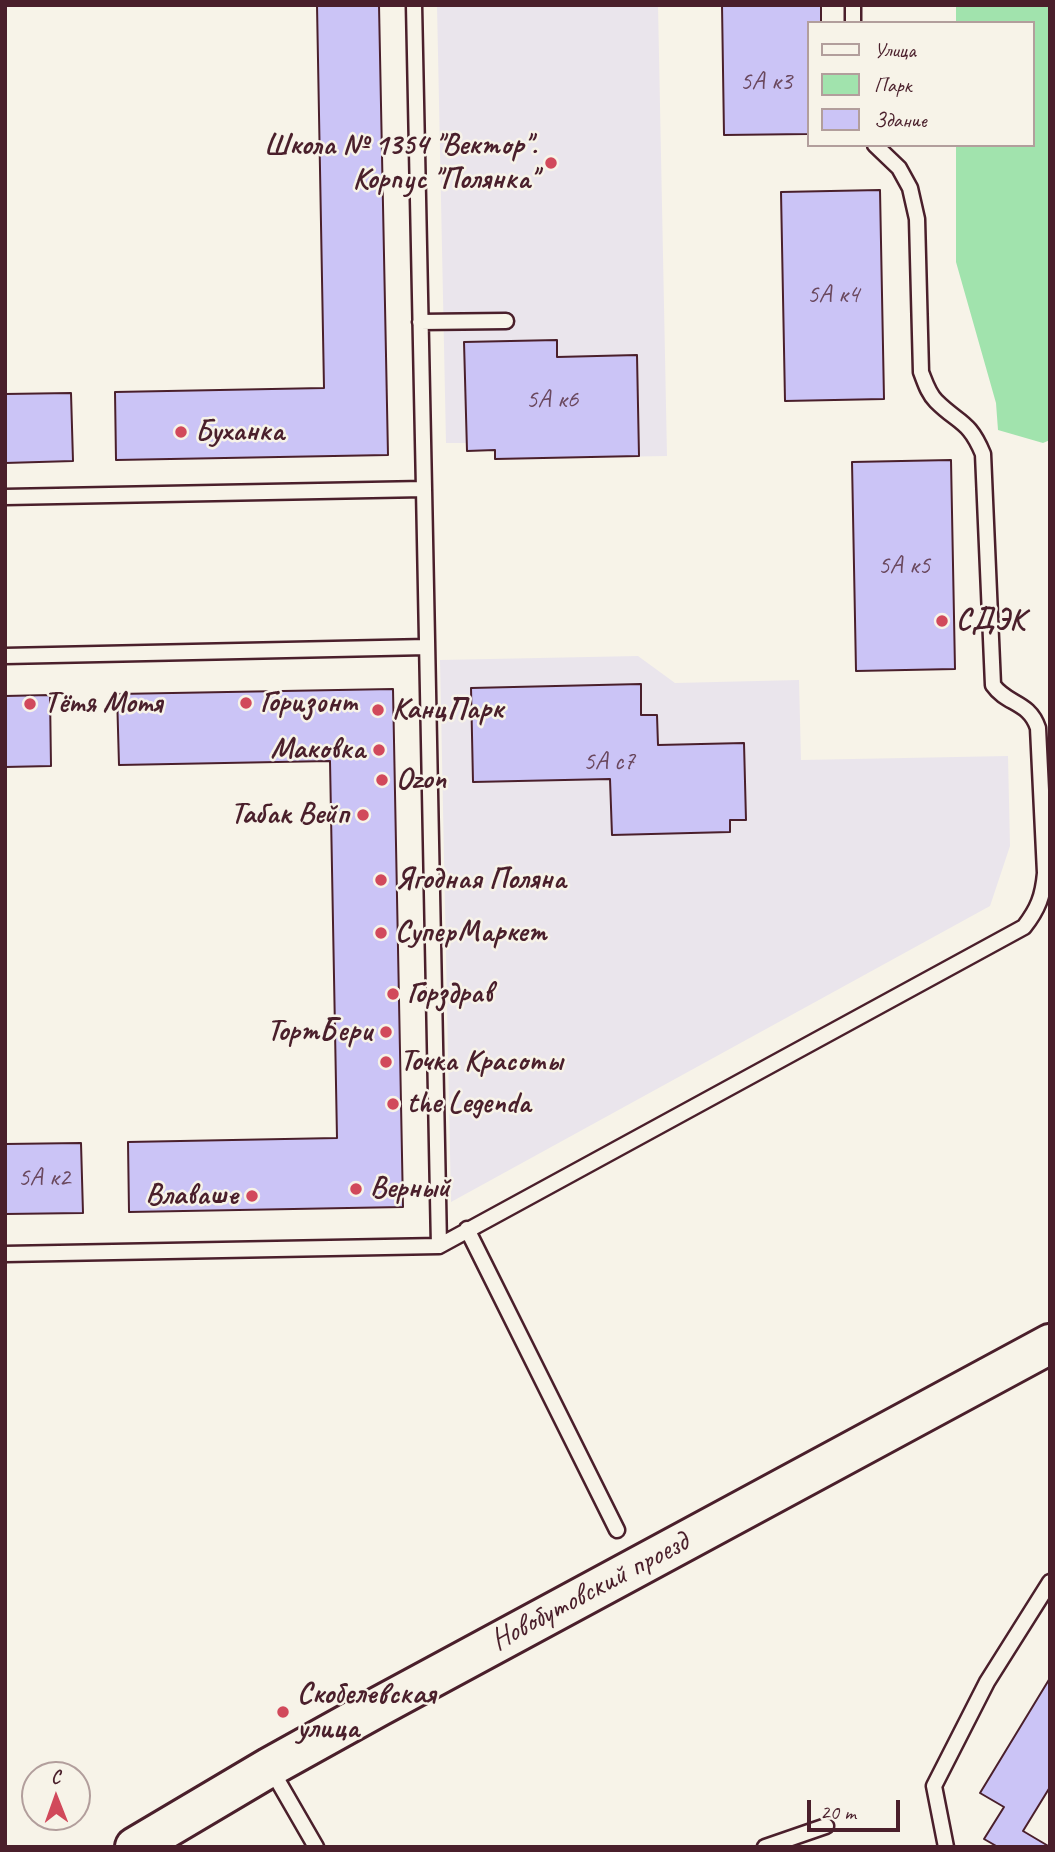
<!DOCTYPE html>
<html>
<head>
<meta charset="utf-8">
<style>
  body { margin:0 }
  #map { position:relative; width:1055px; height:1852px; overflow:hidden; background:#f7f3e8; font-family:Caveat,sans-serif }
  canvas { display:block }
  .frame { position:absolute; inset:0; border:7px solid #4a1f2b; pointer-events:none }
  .legend { position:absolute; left:807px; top:21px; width:228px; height:126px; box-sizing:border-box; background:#f7f3e8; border:2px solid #b29e9c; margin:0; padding:9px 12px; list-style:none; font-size:21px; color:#4a1f2b }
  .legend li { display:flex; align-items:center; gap:14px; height:35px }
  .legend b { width:35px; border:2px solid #b29e9c }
  .north { position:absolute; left:21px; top:1761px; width:70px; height:70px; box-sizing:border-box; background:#f7f3e8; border:2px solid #b29e9c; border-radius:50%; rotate:359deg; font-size:19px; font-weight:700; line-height:28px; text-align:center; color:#4a1f2b }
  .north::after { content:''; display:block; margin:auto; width:24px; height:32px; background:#d1495b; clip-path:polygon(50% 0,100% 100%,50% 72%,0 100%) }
  .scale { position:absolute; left:807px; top:1800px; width:93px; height:32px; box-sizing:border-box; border:4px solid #4a1f2b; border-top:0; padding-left:9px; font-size:21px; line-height:24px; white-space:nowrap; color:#4a1f2b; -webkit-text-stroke:5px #f7f3e8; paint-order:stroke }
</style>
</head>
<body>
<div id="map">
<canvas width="1055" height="1852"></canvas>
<div class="frame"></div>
<ul class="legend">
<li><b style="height:9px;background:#f7f3e8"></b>Улица</li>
<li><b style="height:19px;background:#a1e3ad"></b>Парк</li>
<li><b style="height:19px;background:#cbc4f6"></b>Здание</li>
</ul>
<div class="north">С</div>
<div class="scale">20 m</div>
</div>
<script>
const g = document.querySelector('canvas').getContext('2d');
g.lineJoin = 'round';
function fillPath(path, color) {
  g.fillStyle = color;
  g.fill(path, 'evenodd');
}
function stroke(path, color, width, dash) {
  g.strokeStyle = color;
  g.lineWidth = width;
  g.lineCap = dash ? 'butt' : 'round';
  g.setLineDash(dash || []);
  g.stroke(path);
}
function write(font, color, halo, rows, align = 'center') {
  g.font = font + ' Caveat,sans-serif';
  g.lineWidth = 5;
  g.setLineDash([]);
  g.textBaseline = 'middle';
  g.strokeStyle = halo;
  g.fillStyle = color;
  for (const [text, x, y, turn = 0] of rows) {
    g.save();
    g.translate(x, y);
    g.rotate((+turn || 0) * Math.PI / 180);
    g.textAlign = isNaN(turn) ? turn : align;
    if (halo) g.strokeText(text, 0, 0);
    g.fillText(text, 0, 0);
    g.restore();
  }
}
fillPath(new Path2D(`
  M437,5H658L667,456L495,459V450L467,451L466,443H446Z
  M638,656L675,683L799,680L801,760L1008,756L1010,846L990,906L451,1202L440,660Z`), '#eae5ec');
fillPath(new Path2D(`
  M956,5H1050V440L1043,443L998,430L996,403L956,262V145H1032V23H956Z`), '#a1e3ad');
const building = new Path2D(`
  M317,5H379L388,455L116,460L115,392L324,388Z
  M722,5H821V23H808V134L724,135Z
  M880,190L884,399L785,401L781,192Z
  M557,340V357L637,355L639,456L495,459V450L467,451L464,342Z
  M71,393L73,461L5,463V394Z
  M951,460L955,669L856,671L852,462Z
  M641,684V715H657L658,745L744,743L746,820H730V832L612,835L610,779L473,782L471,688Z
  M393,689L403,1207L129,1212L128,1142L337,1138L330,761L119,765L117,694Z
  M50,695L51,766L5,767V696Z
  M81,1143L83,1213L5,1214V1144Z
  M1050,1678V1787L1023,1831L1050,1847H998L984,1839L1004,1807L980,1793Z`);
fillPath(building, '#cbc4f6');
stroke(building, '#4a1f2b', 2);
const lane = new Path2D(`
  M853,5V23
  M420,322L506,321
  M5,497L424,489L414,5
  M5,656L427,647
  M467,1229L617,1530
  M439,1246L1024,927C1038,909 1043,896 1045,873L1038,728C1029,701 1007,705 993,685L983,454C969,420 959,424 936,401C928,393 925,382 921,372L917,219L910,188L899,168L875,145
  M5,1254L439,1246L424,489
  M271,1769L316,1847
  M765,1847L826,1826
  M946,1847L934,1786L987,1682L1050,1582`);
const secondary = new Path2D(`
  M135,1847L270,1767L378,1707L1050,1344`);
stroke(lane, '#4a1f2b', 19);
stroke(secondary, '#4a1f2b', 44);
stroke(lane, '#f7f3e8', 14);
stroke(secondary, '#f7f3e8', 38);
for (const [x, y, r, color] of [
  [551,163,7,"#d1495b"],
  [181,432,7,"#d1495b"],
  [942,621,7,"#d1495b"],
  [246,703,7,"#d1495b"],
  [30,704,7,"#d1495b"],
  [378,710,7,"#d1495b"],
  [379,750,7,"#d1495b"],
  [382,780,7,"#d1495b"],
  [363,815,7,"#d1495b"],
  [381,880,7,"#d1495b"],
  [381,933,7,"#d1495b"],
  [393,994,7,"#d1495b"],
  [386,1032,7,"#d1495b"],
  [386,1062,7,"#d1495b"],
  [393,1104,7,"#d1495b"],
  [356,1189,7,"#d1495b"],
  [252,1196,7,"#d1495b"],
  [283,1712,7,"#d1495b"]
]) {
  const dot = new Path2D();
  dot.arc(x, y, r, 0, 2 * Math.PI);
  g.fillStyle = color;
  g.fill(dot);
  stroke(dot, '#f7f3e8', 2.5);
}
write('26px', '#6a485e', null, [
  ["5А к3",766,82],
  ["5А к4",833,295],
  ["5А к6",552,400],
  ["5А к5",904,566],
  ["5А с7",609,762],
  ["5А к2",44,1178]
]);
write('bold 30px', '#4a1f2b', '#f7f3e8', [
  ["Школа № 1354 \"Вектор\".",537,146,"right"],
  ["Корпус \"Полянка\"",537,180,"right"],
  ["Буханка",195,432],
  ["СДЭК",956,621],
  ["Горизонт",260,703],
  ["Тётя Мотя",44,704],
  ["КанцПарк",392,710],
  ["Маковка",365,750,"right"],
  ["Ozon",396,780],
  ["Табак Вейп",349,815,"right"],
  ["Ягодная Поляна",395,880],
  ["СуперМаркет",395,933],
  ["Горздрав",407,994],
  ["ТортБери",372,1032,"right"],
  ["Точка Красоты",400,1062],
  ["the Legenda",407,1104],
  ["Верный",370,1189],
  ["Влаваше",238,1196,"right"],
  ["Скобелевская",297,1695],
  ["улица",297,1729]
], 'left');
write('30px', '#4a1f2b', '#f7f3e8', [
  ["Новобутовский проезд",590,1592,-28]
]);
</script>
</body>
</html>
